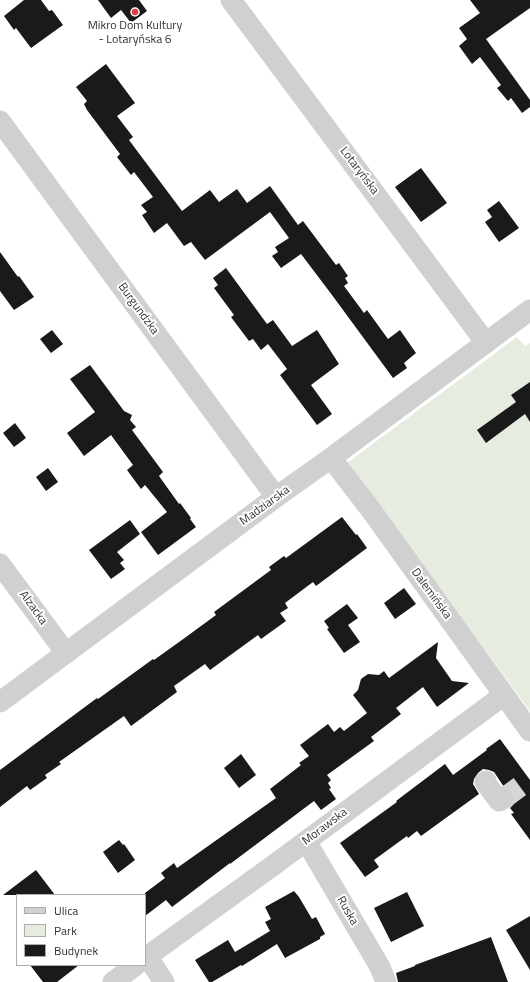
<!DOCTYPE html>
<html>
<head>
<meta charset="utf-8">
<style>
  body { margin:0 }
  #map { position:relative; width:530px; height:982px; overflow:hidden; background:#fff; font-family:"Titillium Web",sans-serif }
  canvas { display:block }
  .legend { position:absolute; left:16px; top:894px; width:130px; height:72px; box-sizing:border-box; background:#fff; border:1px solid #adadad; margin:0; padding:5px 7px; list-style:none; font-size:12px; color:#333 }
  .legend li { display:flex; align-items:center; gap:8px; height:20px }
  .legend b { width:20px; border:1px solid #adadad }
</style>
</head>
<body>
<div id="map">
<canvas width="530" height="982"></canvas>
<ul class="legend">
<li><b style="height:5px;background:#d0d0d0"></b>Ulica</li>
<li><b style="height:11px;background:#e6ecdf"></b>Park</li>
<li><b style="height:11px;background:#1a1a1a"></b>Budynek</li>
</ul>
</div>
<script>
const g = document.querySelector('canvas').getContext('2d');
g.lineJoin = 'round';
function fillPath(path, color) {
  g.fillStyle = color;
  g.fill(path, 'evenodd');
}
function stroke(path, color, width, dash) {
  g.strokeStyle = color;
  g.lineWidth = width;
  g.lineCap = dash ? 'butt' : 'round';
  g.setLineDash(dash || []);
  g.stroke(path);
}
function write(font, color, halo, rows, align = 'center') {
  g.font = font + ' "Titillium Web",sans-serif';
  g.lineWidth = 4;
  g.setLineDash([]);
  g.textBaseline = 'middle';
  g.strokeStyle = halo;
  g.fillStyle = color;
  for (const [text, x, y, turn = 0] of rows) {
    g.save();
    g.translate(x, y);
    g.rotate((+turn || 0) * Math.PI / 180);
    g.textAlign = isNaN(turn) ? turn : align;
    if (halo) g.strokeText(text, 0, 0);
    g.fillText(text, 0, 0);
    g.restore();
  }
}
fillPath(new Path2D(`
  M517,337L525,346L530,343V711L347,463Z`), '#e6ecdf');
fillPath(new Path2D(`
  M24,0H41L49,11L52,10L63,25L31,48L16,28L14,30L4,16Z
  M98,0H139L147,11L131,23L121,10L111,18Z
  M470,0H530V8L486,39L530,100V107L522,113L511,98L508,101L497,88L501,85L480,57L472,64L459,46L467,39L459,28L480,13Z
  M106,64L135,103L117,116L133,137L129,140L182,211L210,190L219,202L237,189L247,203L270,186L298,225L303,221L336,265L339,263L348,276L345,278L348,283L344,286L364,313L367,310L388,339L400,330L416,353L404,363L407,368L393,378L332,295L301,254L281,268L272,256L278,252L275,247L289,238L270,212L205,260L191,242L184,246L167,223L154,233L142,215L147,212L141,205L153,197L134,172L131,175L117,157L120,154L87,110L84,104L87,101L76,87Z
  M421,168L447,203L421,222L395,187Z
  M499,201L519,228L499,242L485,222L492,217L487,210Z
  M0,252L18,277L19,276L34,297L14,310L0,291Z
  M226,268L267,324L273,320L292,346L317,330L339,364L311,385L332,414L317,425L280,375L287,369L268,344L261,350L253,339L249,341L231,317L234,315L214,288L218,285L213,278Z
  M52,330L63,344L51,353L40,339Z
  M90,365L124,411L132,415L130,420L136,427L132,430L163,472L159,476L179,504L180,503L191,518L190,519L196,527L158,555L141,532L167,512L145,485L141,489L127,470L133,465L111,435L84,456L67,433L95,412L70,379Z
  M530,382V422L525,414L486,443L477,430L516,402L511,395Z
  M15,423L26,438L14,447L3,433Z
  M48,468L58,482L46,491L36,477Z
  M342,517L356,535L357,534L367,548L316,586L313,582L285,603L288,608L280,613L286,621L261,639L258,635L210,670L205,664L174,686L177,692L131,726L124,716L59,762L61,764L45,775L47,778L30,790L27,786L0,807V770L97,698L98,699L153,659L154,660L186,637L216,615L214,612L271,570L269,567L284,556L286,558Z
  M130,520L140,534L117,552L124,560L120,563L125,569L111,579L89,550Z
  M404,588L416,604L395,619L384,603Z
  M347,604L358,618L348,625L360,642L344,653L327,629L329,628L324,621Z
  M438,642L436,658L452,681L469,683L437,707L423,687L396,708L401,714L371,737L374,741L327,775L331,780L328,783L331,788L329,789L336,799L321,810L314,801L230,864V863L172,907L166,900L145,916V893L165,878L161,873L174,863L177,868L276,798L270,789L301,765L299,763L309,756L300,745L328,724L334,732L340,727L344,731L367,713L353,695L358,690L361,679L368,674L379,675L384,671L389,678Z
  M500,739L530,780V840L511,814L514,813L510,808L513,805L515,800L514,793L509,789L504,787L494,772L489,770L483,769L478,773L474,779L473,784L479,794L421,836L417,831L408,838L407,836L374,860L379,867L365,877L340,843L397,802L396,801L445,764L453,775L487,750L486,749Z
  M241,754L256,775L239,788L224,768Z
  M119,840L123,845L124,844L135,860L118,873L103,852Z
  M36,870L55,895H3Z
  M294,891L299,897L312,919L316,917L325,934L320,937V939L285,958L277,944L242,966L241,965L212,982H209L195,960L228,940L235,952L270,931L265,922L271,919L265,907Z
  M407,892L424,926L391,942L374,908Z
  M530,916V970L506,930Z
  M491,937L508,982H398L396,973L415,966V965Z
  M30,965H79L57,982H43Z`), '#1a1a1a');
stroke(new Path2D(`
  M503,799L526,782`), '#d6d6d6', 21, [21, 10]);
stroke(new Path2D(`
  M231,0L486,343
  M0,121L276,497
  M331,458L371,510L530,731
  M0,564L66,653
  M0,702L276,497L331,458L530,310
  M486,781L485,782L499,801L503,799
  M306,841L380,967L386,982
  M147,956L164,982
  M145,958L271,867L504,695
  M113,982L136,965`), '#d0d0d0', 21);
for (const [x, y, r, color] of [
  [135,12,4,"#e63946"]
]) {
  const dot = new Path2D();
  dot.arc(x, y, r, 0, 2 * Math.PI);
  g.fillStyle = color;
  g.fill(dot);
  stroke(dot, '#fff', 1.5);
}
write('12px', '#333', '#fff', [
  ["Mikro Dom Kultury",135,26],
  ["- Lotaryńska 6",135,40]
]);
write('12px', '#333', '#fff', [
  ["Lotaryńska",359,171,53],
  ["Burgundzka",138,309,54],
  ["Madziarska",265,506,-36],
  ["Dalemińska",431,594,54],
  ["Alzacka",33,608,54],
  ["Morawska",325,827,-37],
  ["Ruska",347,911,60]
]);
</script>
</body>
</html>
